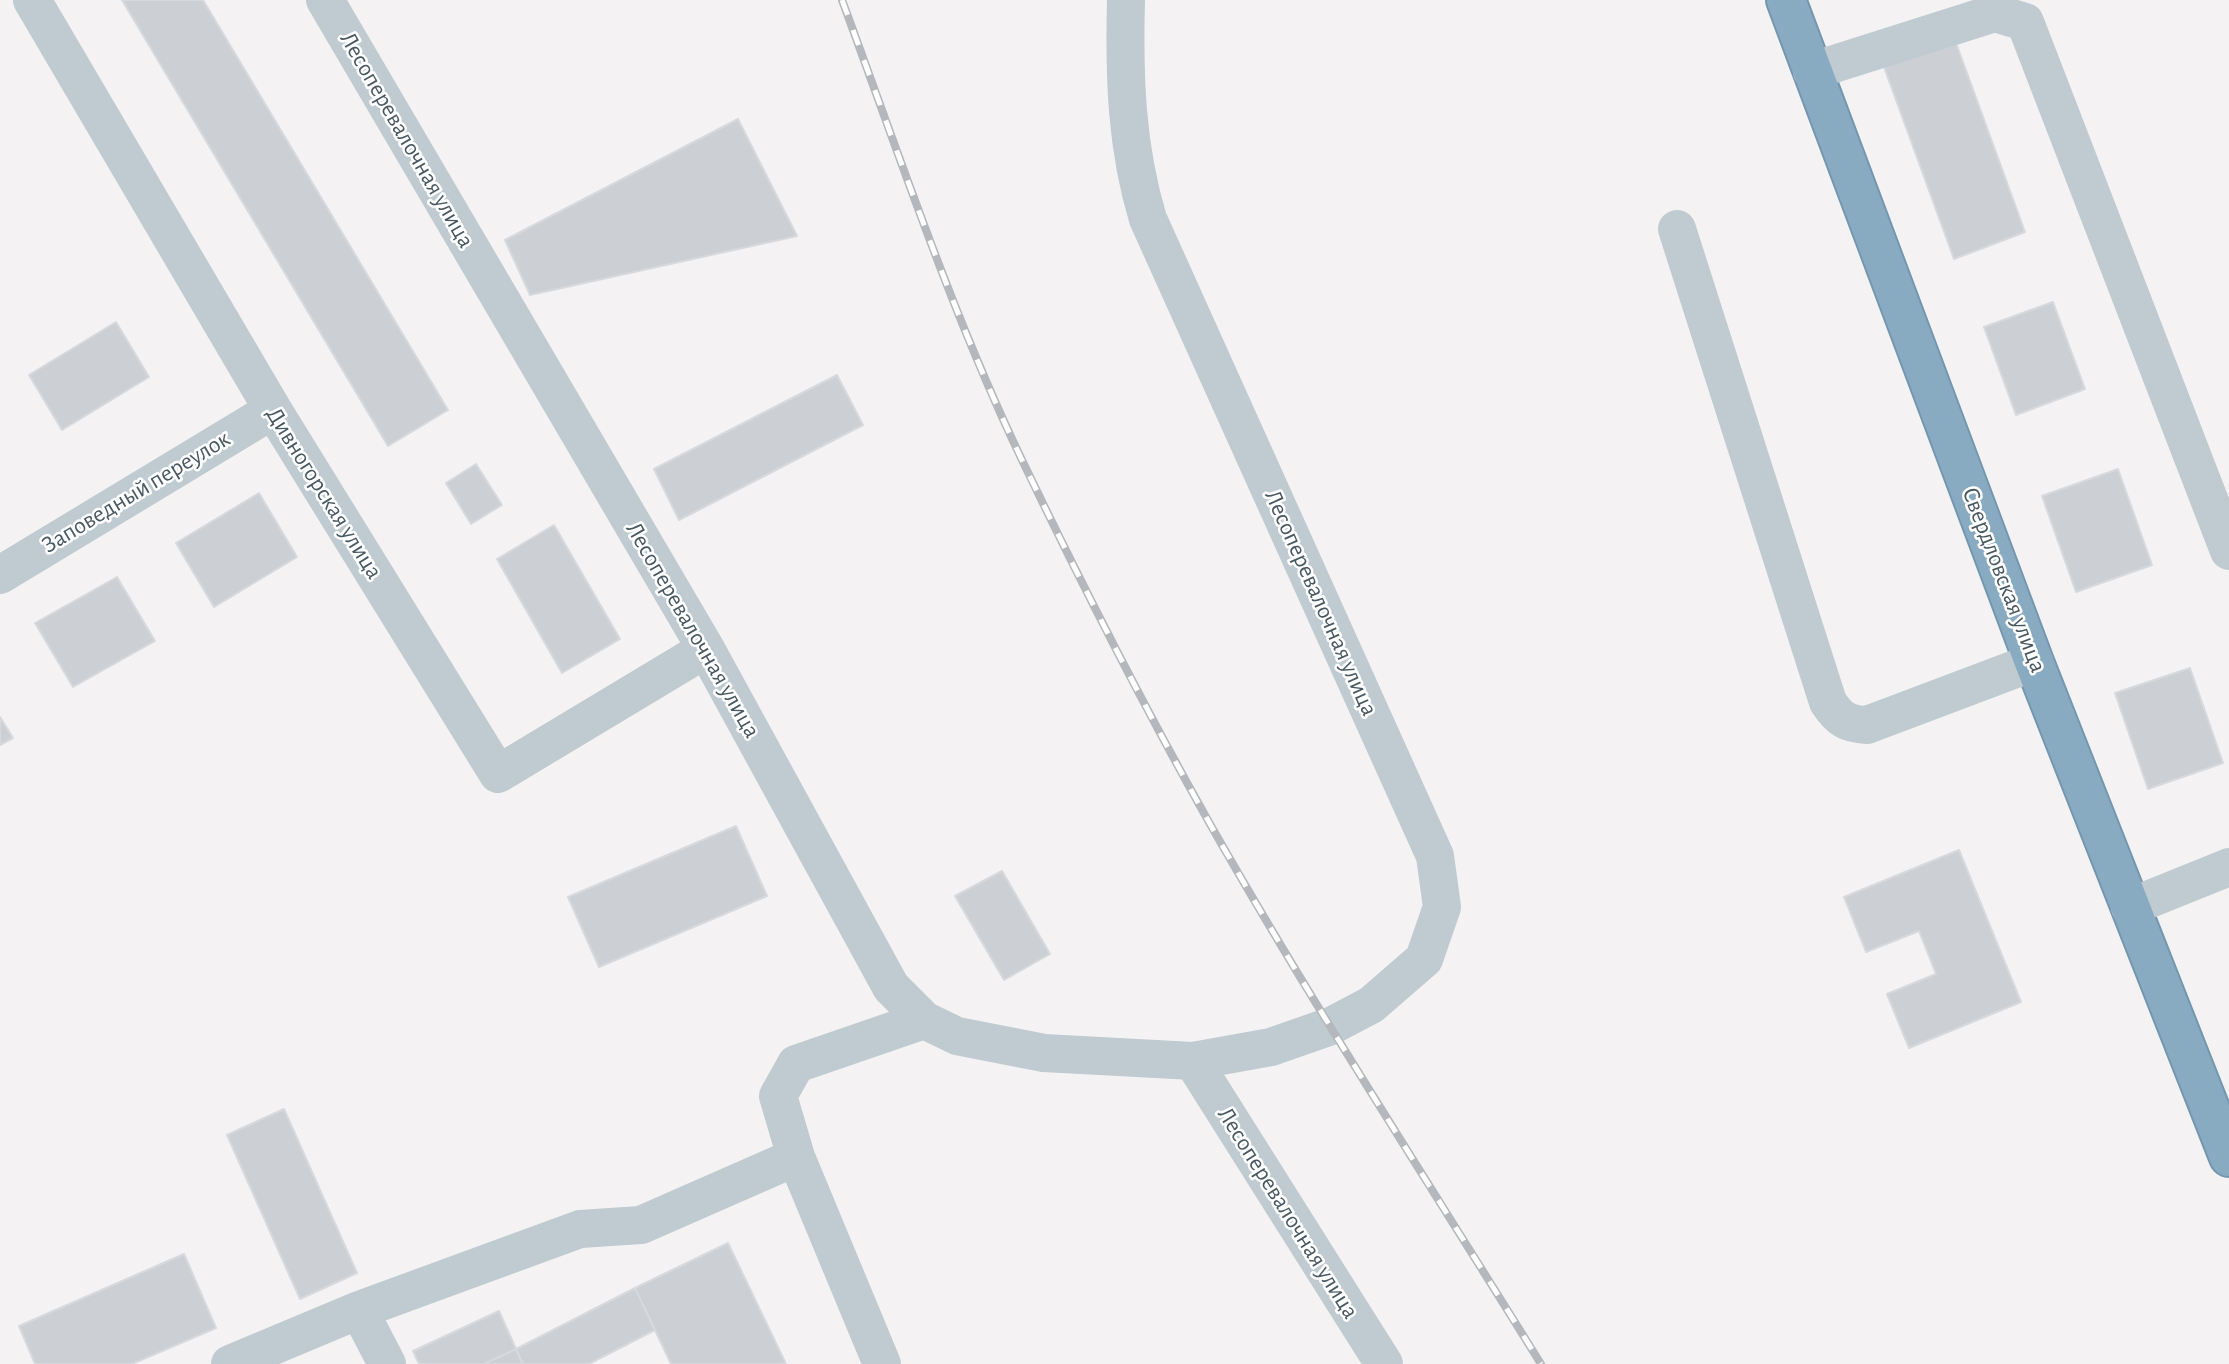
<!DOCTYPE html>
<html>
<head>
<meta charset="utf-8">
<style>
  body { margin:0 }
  canvas { display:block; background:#f4f2f2 }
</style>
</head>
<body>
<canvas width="2229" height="1364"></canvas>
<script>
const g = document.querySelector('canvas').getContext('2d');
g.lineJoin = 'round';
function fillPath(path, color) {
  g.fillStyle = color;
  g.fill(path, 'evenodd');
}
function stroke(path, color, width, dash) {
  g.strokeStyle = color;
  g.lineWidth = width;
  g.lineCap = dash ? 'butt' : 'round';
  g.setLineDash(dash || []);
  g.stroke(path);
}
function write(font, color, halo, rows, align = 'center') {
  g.font = font + ' "Alegreya Sans",sans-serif';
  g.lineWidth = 5;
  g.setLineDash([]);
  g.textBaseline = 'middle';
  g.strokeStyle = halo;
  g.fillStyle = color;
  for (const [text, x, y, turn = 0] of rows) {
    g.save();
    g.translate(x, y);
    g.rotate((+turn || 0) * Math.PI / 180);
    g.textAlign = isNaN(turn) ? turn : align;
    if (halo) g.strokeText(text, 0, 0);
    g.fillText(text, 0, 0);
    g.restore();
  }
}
const building = new Path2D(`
  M122,0H203L448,410L388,446Z
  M1955,40L2025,232L1954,259L1884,67Z
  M738,119L797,236L530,295L505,240Z
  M2053,302L2085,389L2016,415L1984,327Z
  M116,322L149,377L62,430L29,375Z
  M837,375L863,425L679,520L654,469Z
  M476,464L502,505L471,524L446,483Z
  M2118,469L2152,565L2076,592L2042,496Z
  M259,493L297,557L214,607L176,543Z
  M554,525L620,639L562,673L497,559Z
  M117,577L155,641L73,687L35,623Z
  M2190,668L2223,763L2148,789L2115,693Z
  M0,717L13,738L0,745Z
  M736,826L767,896L599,967L568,897Z
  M1959,850L2021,1002L1909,1048L1887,994L1936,974L1919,931L1866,952L1844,897Z
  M1002,871L1050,954L1004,980L955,896Z
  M284,1109L357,1273L300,1299L227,1135Z
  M728,1243L786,1364H671L635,1288Z
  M184,1254L216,1328L132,1364H35L19,1326Z
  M635,1288L655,1330L589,1364H523L516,1349Z
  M499,1311L516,1349L484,1364H419L413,1351Z
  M516,1349L523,1364H484Z`);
fillPath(building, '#ccd0d4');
stroke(building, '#d6d9dd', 2);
const highway = new Path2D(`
  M1786,0L2034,662L2229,1157`);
stroke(highway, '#7397ae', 42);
stroke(new Path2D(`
  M32,0L273,410L498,774L706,649
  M325,0L706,649L891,987L924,1020L957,1036L1044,1053L1193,1061L1271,1047L1331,1026L1371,1005L1424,959L1442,907L1435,856L1148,219C1126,147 1124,75 1126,0
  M1812,71L1995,13L2025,22L2229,551
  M1677,229L1828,702C1839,719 1847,724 1867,725L2034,662
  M0,575L273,410
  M2130,907L2229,867
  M1193,1061L1384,1364
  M230,1364L359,1310
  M387,1364L359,1310L580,1229L641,1225L796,1157
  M882,1364L796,1157L778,1096L796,1064L924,1020`), '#bfcbd1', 38);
stroke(highway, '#88abc2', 38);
const rail = new Path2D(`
  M842,0C899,154 951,312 1022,460C1081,583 1143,705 1210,824C1314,1007 1430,1185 1541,1364`);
stroke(rail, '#b4b8bc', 8);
stroke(rail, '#fff', 5, [16]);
write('24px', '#485860', '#fff', [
  ["Лесоперевалочная улица",407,140,60],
  ["Заповедный переулок",136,492,-31],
  ["Дивногорская улица",324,493,58],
  ["Свердловская улица",2004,580,69],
  ["Лесоперевалочная улица",1321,603,66],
  ["Лесоперевалочная улица",693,630,60],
  ["Лесоперевалочная улица",1288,1213,58]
]);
</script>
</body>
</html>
